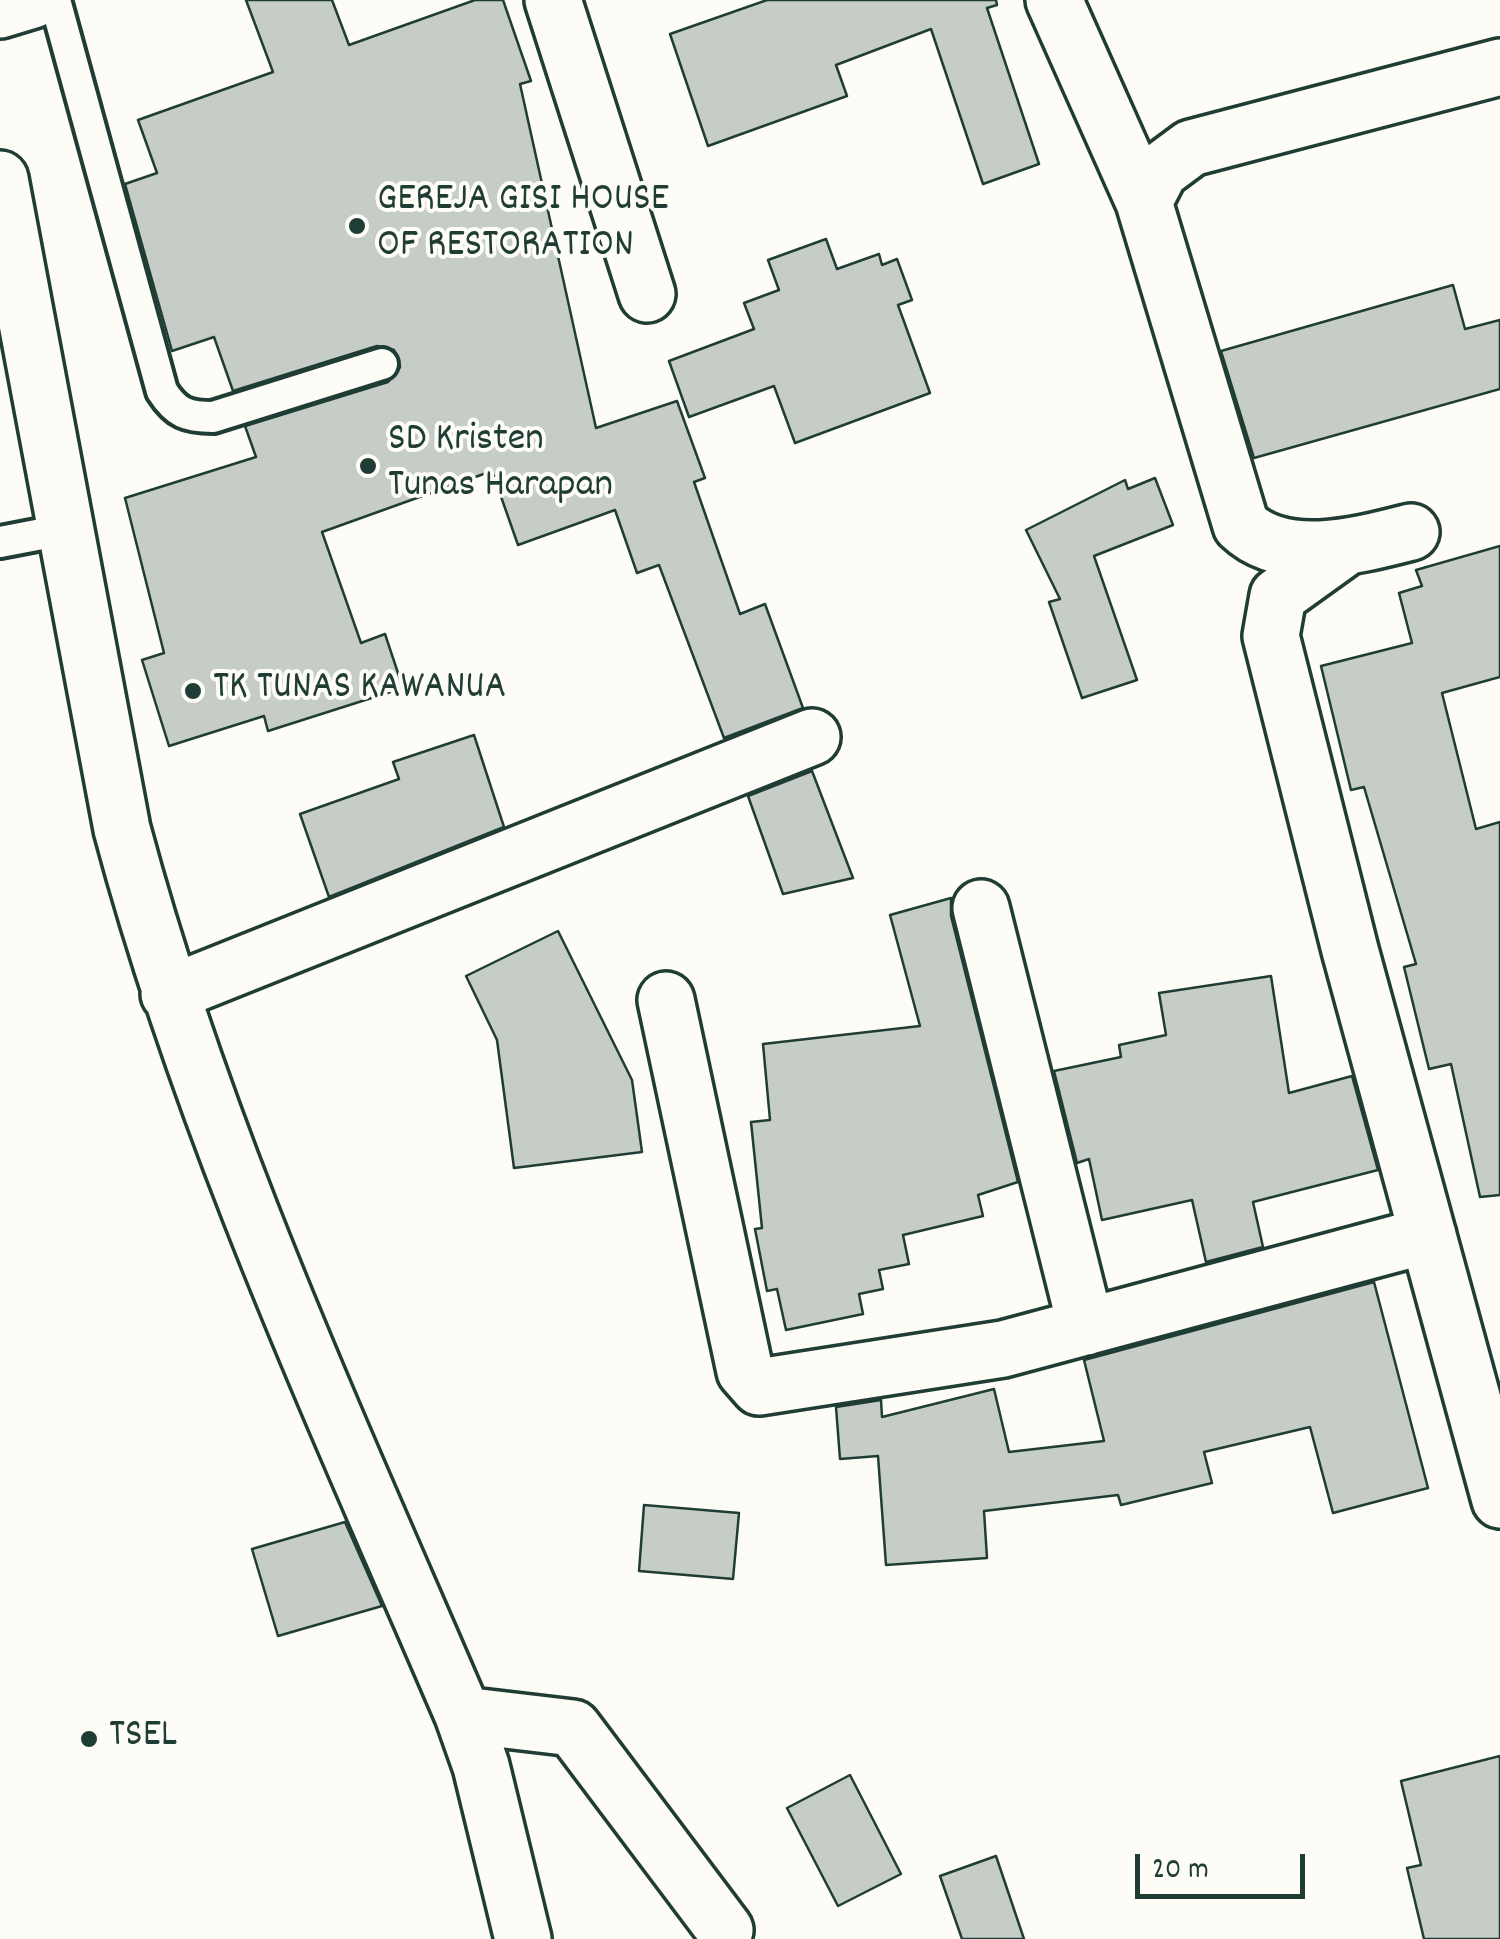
<!DOCTYPE html>
<html>
<head>
<meta charset="utf-8">
<style>
  body { margin:0 }
  #map { position:relative; width:1500px; height:1939px; overflow:hidden; background:#fdfcf7; font-family:Dekko,sans-serif }
  canvas { display:block }
  .scale { position:absolute; left:1135px; top:1854px; width:170px; height:45px; box-sizing:border-box; border:5px solid #1f3d34; border-top:0; padding-left:12px; font-size:30px; line-height:35px; white-space:nowrap; color:#1f3d34; -webkit-text-stroke:8px #fdfcf7; paint-order:stroke }
</style>
</head>
<body>
<div id="map">
<canvas width="1500" height="1939"></canvas>
<div class="scale">20 m</div>
</div>
<script>
const g = document.querySelector('canvas').getContext('2d');
g.lineJoin = 'round';
function fillPath(path, color) {
  g.fillStyle = color;
  g.fill(path, 'evenodd');
}
function stroke(path, color, width, dash) {
  g.strokeStyle = color;
  g.lineWidth = width;
  g.lineCap = dash ? 'butt' : 'round';
  g.setLineDash(dash || []);
  g.stroke(path);
}
function write(font, color, halo, rows, align = 'center') {
  g.font = font + ' Dekko,sans-serif';
  g.lineWidth = 8;
  g.setLineDash([]);
  g.textBaseline = 'middle';
  g.strokeStyle = halo;
  g.fillStyle = color;
  for (const [text, x, y, turn = 0] of rows) {
    g.save();
    g.translate(x, y);
    g.rotate((+turn || 0) * Math.PI / 180);
    g.textAlign = isNaN(turn) ? turn : align;
    if (halo) g.strokeText(text, 0, 0);
    g.fillText(text, 0, 0);
    g.restore();
  }
}
const building = new Path2D(`
  M246,0H332L349,45L475,0H503L531,81L520,84L596,428L677,401L705,478L694,482L740,614L765,604L803,708L724,738L659,565L637,573L615,510L518,545L492,471L322,532L361,643L385,634L403,688L268,731L264,716L169,746L142,660L164,653L125,498L256,457L245,426L388,382L400,367L394,350L377,346L233,391L214,337L172,351L125,184L157,173L138,120L273,72Z
  M767,0H996L997,5L987,8L1039,164L983,184L931,29L836,65L847,96L708,146L670,34Z
  M826,239L837,269L879,254L882,265L897,259L912,300L898,305L930,393L795,443L774,386L689,417L669,361L754,329L744,303L779,290L768,260Z
  M1453,285L1465,329L1500,320V389L1254,458L1221,351Z
  M1155,478L1173,525L1094,556L1137,680L1082,698L1049,602L1060,599L1026,530L1125,480L1128,489Z
  M1500,546V677L1442,693L1476,829L1500,822V1195L1480,1197L1451,1064L1429,1069L1404,967L1416,964L1364,787L1351,790L1321,666L1412,643L1399,593L1422,586L1416,570Z
  M474,735L504,827L329,897L300,814L399,779L393,762Z
  M812,771L853,878L783,894L748,796Z
  M951,898V916L1018,1182L978,1195L983,1216L903,1235L909,1264L879,1270L883,1289L859,1294L863,1314L786,1330L777,1289L767,1291L755,1229L762,1228L751,1122L770,1120L763,1044L920,1026L890,915Z
  M558,931L632,1080L642,1152L514,1168L497,1040L466,976Z
  M1271,976L1289,1093L1352,1076L1378,1170L1253,1202L1263,1247L1206,1262L1192,1200L1102,1220L1089,1159L1077,1163L1054,1071L1121,1057L1119,1045L1166,1035L1159,993Z
  M1374,1282L1428,1488L1333,1513L1310,1427L1204,1452L1212,1483L1121,1505L1118,1495L984,1511L987,1558L886,1565L878,1456L840,1459L836,1407L881,1400L882,1417L994,1389L1009,1452L1104,1441L1084,1360Z
  M644,1505L739,1513L733,1579L639,1571Z
  M345,1522L382,1606L278,1636L252,1549Z
  M1500,1756V1939H1424L1407,1868L1421,1865L1401,1781Z
  M850,1775L901,1874L838,1906L787,1808Z
  M996,1856L1024,1939H962L940,1876Z`);
fillPath(building, '#c6cdc7');
stroke(building, '#1f3d34', 2.5);
const lane = new Path2D(`
  M55,0L162,391C176,413 187,417 213,417L382,364
  M0,542L68,529`);
const street = new Path2D(`
  M553,0L647,294
  M1054,0L1144,202
  M0,179L122,829C204,1136 338,1424 463,1715L481,1766L523,1939
  M1411,532C1360,545 1284,566 1241,525L1144,202L1160,171L1191,148L1500,67
  M1342,550L1278,596L1271,636L1350,950L1500,1500
  M981,908L1086,1327
  M169,994L812,737
  M666,1000L745,1371L759,1387L1003,1349L1428,1235
  M463,1715L573,1728L725,1930`);
const secondary = new Path2D(`
  M0,10L33,0`);
stroke(lane, '#1f3d34', 38);
stroke(street, '#1f3d34', 62);
stroke(secondary, '#1f3d34', 62);
stroke(lane, '#fdfcf7', 30);
stroke(street, '#fdfcf7', 55);
stroke(secondary, '#fdfcf7', 55);
for (const [x, y, r, color] of [
  [357,226,10,"#1f3d34"],
  [368,466,10,"#1f3d34"],
  [193,691,10,"#1f3d34"],
  [89,1739,10,"#1f3d34"]
]) {
  const dot = new Path2D();
  dot.arc(x, y, r, 0, 2 * Math.PI);
  g.fillStyle = color;
  g.fill(dot);
  stroke(dot, '#fdfcf7', 4);
}
write('40px', '#1f3d34', '#fdfcf7', [
  ["GEREJA GISI HOUSE",377,203],
  ["OF RESTORATION",377,249],
  ["SD Kristen",388,443],
  ["Tunas Harapan",388,489],
  ["TK TUNAS KAWANUA",213,691],
  ["TSEL",109,1739]
], 'left');
</script>
</body>
</html>
